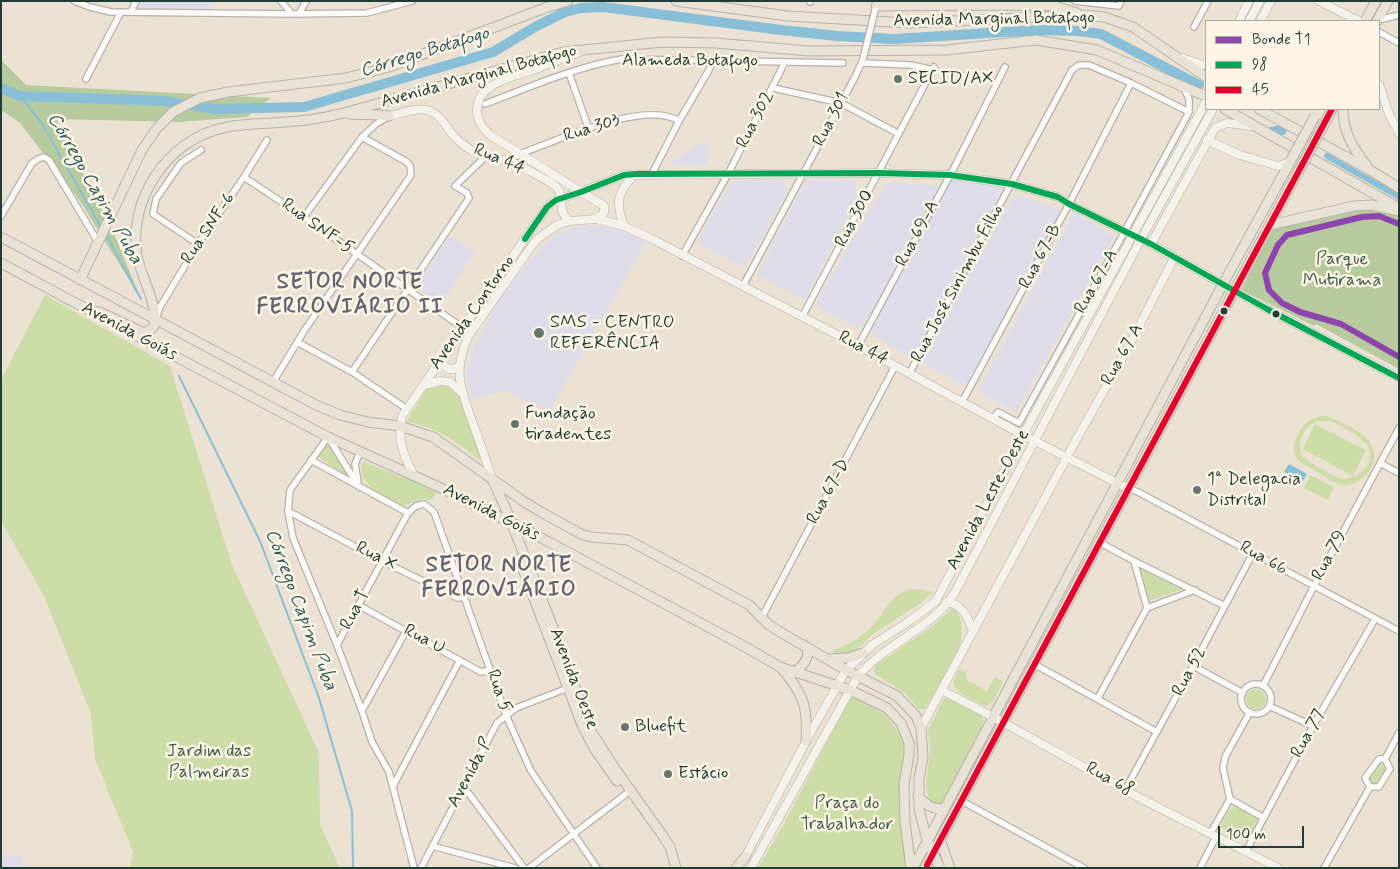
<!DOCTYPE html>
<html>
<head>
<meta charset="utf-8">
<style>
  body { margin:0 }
  #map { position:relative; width:1400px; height:869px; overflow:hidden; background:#ebe1d3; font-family:Mynerve,sans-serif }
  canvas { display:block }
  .frame { position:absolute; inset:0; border:2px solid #1f3d34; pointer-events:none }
  .legend { position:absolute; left:1205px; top:20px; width:175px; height:90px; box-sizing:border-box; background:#fcf5e5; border:1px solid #a4ab9e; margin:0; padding:6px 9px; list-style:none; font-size:15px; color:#1f3d34 }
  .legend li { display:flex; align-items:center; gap:10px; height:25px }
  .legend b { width:25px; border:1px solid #a4ab9e }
  .scale { position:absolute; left:1218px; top:826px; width:86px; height:22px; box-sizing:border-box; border:2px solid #1f3d34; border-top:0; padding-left:6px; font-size:15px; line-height:18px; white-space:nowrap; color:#1f3d34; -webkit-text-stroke:4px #fcf5e5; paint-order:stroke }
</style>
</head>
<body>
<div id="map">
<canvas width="1400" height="869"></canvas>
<div class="frame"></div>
<ul class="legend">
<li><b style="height:6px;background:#8e44ad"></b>Bonde T1</li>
<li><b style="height:6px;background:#00a651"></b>98</li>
<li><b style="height:6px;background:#e4002b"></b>45</li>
</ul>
<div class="scale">100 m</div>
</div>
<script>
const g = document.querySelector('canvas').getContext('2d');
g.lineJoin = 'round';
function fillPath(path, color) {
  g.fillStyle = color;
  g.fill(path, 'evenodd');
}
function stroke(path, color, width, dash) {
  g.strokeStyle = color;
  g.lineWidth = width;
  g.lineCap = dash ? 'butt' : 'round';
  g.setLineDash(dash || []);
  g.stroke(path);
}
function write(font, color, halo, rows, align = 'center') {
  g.font = font + ' Mynerve,sans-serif';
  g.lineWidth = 5;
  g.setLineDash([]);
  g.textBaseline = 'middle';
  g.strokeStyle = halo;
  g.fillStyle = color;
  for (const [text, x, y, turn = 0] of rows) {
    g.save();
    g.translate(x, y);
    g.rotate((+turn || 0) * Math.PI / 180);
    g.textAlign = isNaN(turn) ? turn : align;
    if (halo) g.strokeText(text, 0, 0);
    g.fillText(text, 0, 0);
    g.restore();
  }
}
fillPath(new Path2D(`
  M139,1H214L210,9H140L137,4Z
  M708,140L707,165H673L671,161Z
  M958,178L1003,187L916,353L909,356L873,336L872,331L945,187L952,180Z
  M813,179L856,181V199L805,300L758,276V273L804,184Z
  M738,180H783L788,189L748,263L740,266L700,245L699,238L730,184Z
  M886,182L941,186L863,327L858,328L819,308L816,303Z
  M1022,195L1062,211L968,383L965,384L961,383L925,365L924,359L1012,198Z
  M1074,212L1114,237L1016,412L978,391Z
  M579,226H612L646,242L549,412L505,390L472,400L466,373L473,349L498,302L528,263L549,240L562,232Z
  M450,236L475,251L441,306L415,287Z
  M22,855V868H1V857Z`), '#dedce8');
fillPath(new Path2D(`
  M45,295L170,366L232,565L319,753L320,825L340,868H130L133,852L95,759L91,714L44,596L1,521V380Z
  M432,384H448L458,391L485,463C475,458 468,451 460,445C443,433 426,425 406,422L427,388Z
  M1320,416H1327C1344,425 1374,433 1374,456C1374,473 1356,488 1339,484C1332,482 1323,475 1316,471C1311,468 1303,465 1299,461C1289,450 1297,431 1306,423C1310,419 1315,418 1320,416ZM1316,421C1320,421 1324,421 1328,421C1340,423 1368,440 1370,452C1372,468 1354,482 1339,478C1329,475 1311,463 1302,456C1296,442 1303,428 1316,421Z
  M1315,424L1366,450L1353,476L1303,449Z
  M327,441L353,479L316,456Z
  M364,462L438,491L431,500L424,499L402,506L372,489L363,478L361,466Z
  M1311,475L1334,487L1328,500L1304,488Z
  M1138,565L1183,589L1149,601Z
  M916,589L933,592L918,605L873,634L847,659L832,651C847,646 861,638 872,626C888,609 890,592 916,589Z
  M954,607C978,637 941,682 925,709H919L905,693L875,674L874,670L876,665L935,624Z
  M960,669L965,672L968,681L987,691L995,677L1003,682L993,702L985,706C972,699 956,695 953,681Z
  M1246 699a10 10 0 1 1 20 0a10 10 0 1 1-20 0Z
  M851,696L885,714L904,739L905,754L899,791L908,868H758L786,820Z
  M946,698L982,715L984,721L944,801L940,806L930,803L926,786L930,750L928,730L943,700Z
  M1380,762L1387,768L1378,784L1371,786L1367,779L1378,763Z
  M1235,806L1258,818L1246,840L1220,827L1228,812Z`), '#cbdca6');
fillPath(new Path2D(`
  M1,60L26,85L271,98L247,117L178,122L56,119L115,236L141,299L80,201L20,123L1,110Z
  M1372,205L1399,211V369L1316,324L1314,326L1242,290L1274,225Z`), '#b7ca9d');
fillPath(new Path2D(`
  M1289,464L1307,474L1302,482L1284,472Z`), '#88bfd7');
stroke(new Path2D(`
  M20,96L41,122L101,227
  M106,235L141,299
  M179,376L260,541L319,698L352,811L353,868`), '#88bfd7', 2);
stroke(new Path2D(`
  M1327,156L1399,197`), '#88bfd7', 6);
stroke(new Path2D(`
  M1,88L20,96L163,101L215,109L304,107L493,52L535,27L565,12L581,8L603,7L781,30L837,36L894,39L1037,30L1078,31L1101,34L1199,85
  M1267,133L1282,130`), '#88bfd7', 10);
const street = new Path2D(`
  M74,1L90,7L111,12L292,14L367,13L412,1
  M281,1L292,14
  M1075,1L1119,6L1121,1
  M810,2V1
  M131,12L136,1
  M299,14L306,1
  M1378,20L1399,15
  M1194,27L1208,1
  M1379,32L1399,43
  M862,63L911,65L933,70
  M569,73L588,127
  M86,79L121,12
  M773,88L841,103L899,134
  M485,104C530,87 575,67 622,59L843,63
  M507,161C520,153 533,149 546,144C577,132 649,102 679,121
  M652,174L679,121L709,70L713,60
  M244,177L304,217L463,328
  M1,216L32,163L38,159L44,157L49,160L98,242
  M304,217L362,137L376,124L389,116
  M198,244L153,214L156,199L181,163L201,150
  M682,256L728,174L785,62
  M743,286L856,75L863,59
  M802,317L934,67
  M156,318L160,307L198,244L244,177L267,140
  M297,342L352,372L407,409
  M858,346L956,164L1005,67
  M352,372L469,198L467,193L455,186L485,157
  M909,374L1072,70L1079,65H1089L1131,83L1189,112
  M273,382L304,331L411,175L410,166L407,162L362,137
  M962,402L1069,204L1131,83
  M993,419L998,412L1019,423L1114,251L1189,112V99L1184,88
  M311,460L408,513
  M1380,463L1399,473
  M358,482L355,464L360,452
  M359,487L328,437L290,490L288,511L293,538L337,645L362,711L372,742L389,772L414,868
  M1127,488L1138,492L1399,631
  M288,511L382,561L458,598L465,597
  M1099,542L1134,561L1225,606
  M1134,561L1147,608
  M358,605L481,672L490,670
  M762,617L895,366
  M337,645L408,513L416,506L424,504L434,512L506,715L531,771L597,868
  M1034,664L1157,732
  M1193,666L1243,693
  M1241 699a15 15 0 1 1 30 0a15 15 0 1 1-30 0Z
  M1263,686L1314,586L1399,428
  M1098,698L1147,608L1195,590
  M1269,706L1313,726
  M362,711L406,631
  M1385,759L1399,733
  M393,786L460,660
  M464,787L524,868
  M1370,787H1379L1390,769L1385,759
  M1370,787L1365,778L1379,759H1385
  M1125,790L1193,666L1253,553
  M1230,799L1264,818
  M960,800L1084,868
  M1210,834L1230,799L1223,768L1225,757L1250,712
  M432,846L515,868
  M1246,851L1313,726L1375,619
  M421,868L497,723L516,708L568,688
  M529,868L626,794
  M1200,868L1216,837
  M1324,868L1370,787`);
const secondary = new Path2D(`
  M1319,1L1359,21
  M1239,21L1249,1
  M1249,21L1260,1
  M1260,21L1271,1
  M580,52C564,58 548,64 533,70C513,77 478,83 477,109C476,120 482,128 490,135L604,206V213L596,219
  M1182,58L1203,65L1206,64
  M1379,84L1389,114L1399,133
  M389,116C401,114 418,106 430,111C441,115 446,127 453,135C458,141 465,146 471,150C484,158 494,157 507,161C515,163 548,180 554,185C568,196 554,210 570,221
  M1207,140L1240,155L1278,166L1290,162
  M624,226C615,202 617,193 635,174
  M1151,244L1215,128L1227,123L1252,126
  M440,360C445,369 451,372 459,366
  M424,385L440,381L450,382L462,393
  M1070,451L1130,344L1174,258
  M414,476C403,454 397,440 402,416L547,207L556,200L581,192L624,175L879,173L950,175L1012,184L1058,197L1069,204L1151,244L1267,309L1399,378
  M492,479C486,460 480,442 473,424C461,389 452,371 469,335L536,240L557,225L570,221L596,219L624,226L652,239L855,344L1023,435L1127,488
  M946,602C963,604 968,617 973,632
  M941,690C1004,721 1064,757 1125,790C1175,817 1227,841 1278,868
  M921,728L1067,457
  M743,861L812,730L846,670L872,645L911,620L936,601L1023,435L1206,102
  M751,868L858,676C885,644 932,628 954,594L1141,239L1213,109`);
const primary = new Path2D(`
  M676,1L788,16L908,23L1085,15L1104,17L1133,27L1206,77
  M876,6L1004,5L1055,6L1077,13
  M1365,21L1376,1
  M1377,21L1388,1
  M1225,109L1399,208
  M1259,109L1370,170L1399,188
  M1343,109C1343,132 1353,148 1367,166
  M349,114C363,115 375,114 389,116
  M1326,121L1332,109
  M1270,225L1354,206L1372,205L1399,211
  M1,237L316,405L340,415L368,422L400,426L433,437L523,501L541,512L581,534L591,537L628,540L749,605L768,624L780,632L846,670L897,696L916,716L921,728L923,757L919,779V809L927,840L940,868
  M1,263L96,314
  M80,280L142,150L157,128L173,112L200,98L228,92L346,78L389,67L545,8L568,1
  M91,312H100L142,332H146L153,328C161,310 140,275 137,255C128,200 167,140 223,128C239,124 256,124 272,123C297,122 320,119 344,113L563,52L663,42L716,43L809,51L946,50L1036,40L1097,50L1203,95
  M129,332L328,437L441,488L532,533L740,644L780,667L850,690L887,708L901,723L909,743V754L904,785L905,822L911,868
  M492,479L505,507L549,617L592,733L616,770L663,836L670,847L676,868
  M519,559L582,725L594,748L617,781
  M829,659L848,658L863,653
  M782,669C804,694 808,708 806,741
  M793,672C802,668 808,660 808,650L804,645
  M918,796C926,804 932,811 944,808
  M940,839L950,868
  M736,868L746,856
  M913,868L1223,284L1291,160
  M925,868L1298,172`);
stroke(street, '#b5b1a8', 8);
stroke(secondary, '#b5b1a8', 9);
stroke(primary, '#b5b1a8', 11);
stroke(street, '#fcfaf8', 5.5);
stroke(secondary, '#f4f0ea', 8);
stroke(primary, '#e8e1d5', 9);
const streetBridge = new Path2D(`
  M863,59L875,10`);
const primaryBridge = new Path2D(`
  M1291,160L1315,116
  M1298,172L1326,121`);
stroke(streetBridge, '#b5b1a8', 8, []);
stroke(primaryBridge, '#b5b1a8', 11, []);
stroke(streetBridge, '#fcfaf8', 5.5);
stroke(primaryBridge, '#e8e1d5', 9);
stroke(new Path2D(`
  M525,239L547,207L556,200L581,192L624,175L635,174L879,173L950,175L1012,184L1058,197L1069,204L1151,244L1267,309L1399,378`), '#00a651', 6);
stroke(new Path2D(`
  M927,865L1332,109`), '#e4002b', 6);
stroke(new Path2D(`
  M1399,224L1379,216L1362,217L1287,235L1278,245L1265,273L1269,290L1282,303L1300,312L1341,324L1399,357`), '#8e44ad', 6);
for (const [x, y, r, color] of [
  [898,79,5,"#66766c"],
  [1224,311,4.5,"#1f3d34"],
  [1276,314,4.5,"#1f3d34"],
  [539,333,6,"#66766c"],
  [515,424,5,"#66766c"],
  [1197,490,5,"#66766c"],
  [625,727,5,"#66766c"],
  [668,774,5,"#66766c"]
]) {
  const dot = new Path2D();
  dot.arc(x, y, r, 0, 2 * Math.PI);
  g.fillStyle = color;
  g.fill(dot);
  stroke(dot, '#fcf5e5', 2);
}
write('18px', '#1f3d34', '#fcf5e5', [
  ["Avenida Marginal Botafogo",994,20,-1],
  ["Alameda Botafogo",690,61],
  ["Avenida Marginal Botafogo",479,77,-15],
  ["Rua 302",756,120,-63],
  ["Rua 301",832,120,-62],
  ["Rua 303",592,129,-17],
  ["Rua 44",499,160,23],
  ["Rua 300",855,219,-62],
  ["Rua SNF-5",317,227,35],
  ["Rua SNF-6",209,229,-56],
  ["Rua 69-A",918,234,-62],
  ["Rua 67-B",1041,257,-62],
  ["Rua 67-A",1097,282,-61],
  ["Rua José Sinimbu Filho",958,284,-62],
  ["Avenida Contorno",473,313,-55],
  ["Avenida Goiás",129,332,28],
  ["Rua 44",863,349,28],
  ["Rua 67 A",1123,355,-61],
  ["Rua 67-D",829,492,-62],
  ["Avenida Leste-Oeste",989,500,-62],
  ["Avenida Goiás",491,513,27],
  ["Rua 79",1330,556,-62],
  ["Rua X",376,557,27],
  ["Rua 66",1263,559,29],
  ["Rua T",356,610,-62],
  ["Rua U",424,640,28],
  ["Rua 52",1190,672,-62],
  ["Avenida Oeste",573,679,69],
  ["Rua 5",498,691,71],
  ["Rua 77",1309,734,-61],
  ["Avenida P",471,773,-62],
  ["Rua 68",1109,780,29]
]);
write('18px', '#1f3d34', '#fcf5e5', [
  ["SECID/AX",908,79],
  ["SMS - CENTRO",550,323],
  ["REFERÊNCIA",550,344],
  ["Fundação",525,414],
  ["tiradentes",525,435],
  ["1ª Delegacia",1207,480],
  ["Distrital",1207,501],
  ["Bluefit",635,727],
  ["Estácio",678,774]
], 'left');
write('18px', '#3c5c44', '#fcf5e5', [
  ["Parque",1342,260],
  ["Mutirama",1342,281],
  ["Jardim das",209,752],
  ["Palmeiras",209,773],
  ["Praça do",847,804],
  ["Trabalhador",847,825]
]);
write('italic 19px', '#2e5a5d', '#fcf5e5', [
  ["Córrego Botafogo",425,53,-17],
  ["Córrego Capim Puba",94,189,60],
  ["Córrego Capim Puba",300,610,69]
]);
g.letterSpacing = '1px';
write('bold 22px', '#626473', '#fcf5e5', [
  ["SETOR NORTE",350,283],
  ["FERROVIÁRIO II",350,308],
  ["SETOR NORTE",499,566],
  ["FERROVIÁRIO",499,591]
]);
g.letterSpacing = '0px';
</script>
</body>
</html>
